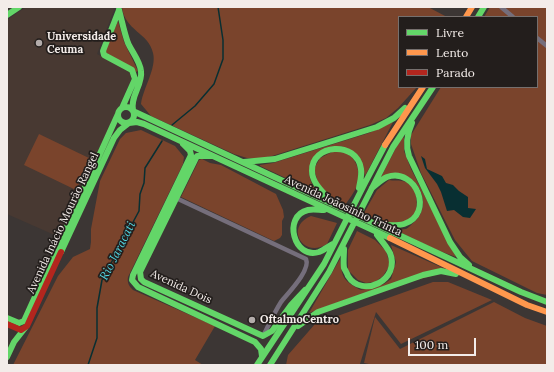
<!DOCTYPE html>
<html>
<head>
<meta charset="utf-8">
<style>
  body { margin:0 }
  #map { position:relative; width:554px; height:372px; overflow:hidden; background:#3c3634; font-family:Lora,serif }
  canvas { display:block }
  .frame { position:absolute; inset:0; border:8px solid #f3ece9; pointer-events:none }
  .legend { position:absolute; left:398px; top:16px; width:140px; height:72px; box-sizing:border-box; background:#231e1c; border:1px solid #76706e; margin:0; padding:5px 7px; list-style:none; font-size:12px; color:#f3ece9 }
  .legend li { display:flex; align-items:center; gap:8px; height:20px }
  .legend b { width:20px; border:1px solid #76706e }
  .scale { position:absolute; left:408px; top:338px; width:68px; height:18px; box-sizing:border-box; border:2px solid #f3ece9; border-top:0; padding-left:5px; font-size:12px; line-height:14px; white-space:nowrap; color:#f3ece9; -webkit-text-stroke:3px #231e1c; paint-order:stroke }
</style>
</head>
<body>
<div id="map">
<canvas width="554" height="372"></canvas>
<div class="frame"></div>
<ul class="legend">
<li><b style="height:5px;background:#63d668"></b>Livre</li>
<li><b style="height:5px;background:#ff974d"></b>Lento</li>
<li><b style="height:5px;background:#b3261e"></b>Parado</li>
</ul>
<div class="scale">100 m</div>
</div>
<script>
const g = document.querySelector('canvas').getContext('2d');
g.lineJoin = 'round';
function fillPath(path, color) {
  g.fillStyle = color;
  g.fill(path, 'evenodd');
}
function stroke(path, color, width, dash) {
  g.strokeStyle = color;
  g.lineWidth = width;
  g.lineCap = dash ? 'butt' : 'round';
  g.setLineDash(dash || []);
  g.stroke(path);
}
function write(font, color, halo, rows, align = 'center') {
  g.font = font + ' Lora,serif';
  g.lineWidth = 3.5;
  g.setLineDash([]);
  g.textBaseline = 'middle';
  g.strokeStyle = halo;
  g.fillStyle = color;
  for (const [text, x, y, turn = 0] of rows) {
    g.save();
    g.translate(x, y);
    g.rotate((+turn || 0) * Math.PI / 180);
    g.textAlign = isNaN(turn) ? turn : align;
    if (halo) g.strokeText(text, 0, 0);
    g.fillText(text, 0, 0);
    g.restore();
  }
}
fillPath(new Path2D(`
  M26,7H113L114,10L97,54L130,71L132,78L59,237L7,214V20Z`), '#483932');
fillPath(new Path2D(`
  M122,7H428L447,17H399V87H417L398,108L386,118L370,125L272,156L259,159L247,158L234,154L151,116L141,104C143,88 157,68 153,53C149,33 124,30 122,7Z
  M490,7H547V295L537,293L472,261L455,240L421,173L411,144V135L441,87H537V17H484Z
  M118,21L124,42L138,71L136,72L105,52Z
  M393,122L365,176C361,155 360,154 341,146L311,162C307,174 310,183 318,193L260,166V165L273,163L369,133Z
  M141,130L175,146L184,157L183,164L128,277C127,283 129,286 133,290L215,326L195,360L203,365H13L58,276L73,257L90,249L91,242V229L100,181L120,139L126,133Z
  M39,134L91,159L76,190L24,165Z
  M402,136L404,138V151L411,169L456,257L437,250L393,229C397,229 402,230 406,229C408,228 411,225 413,223C432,209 422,177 399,174C394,173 386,176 381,177Z
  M334,151C338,152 342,152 346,153C358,159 361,175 357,186C354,193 349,199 345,205L326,193L319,186L314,169L320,158Z
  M202,159L210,163L221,165L276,194L283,210L284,217L282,221V235L280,238L274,241L181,197L199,160Z
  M389,180C393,181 398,180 402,181C417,183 418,201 416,213C413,215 409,219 406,221C392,229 376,220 364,213L377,190Z
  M311,216L337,223L327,244C303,259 284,227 311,216Z
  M357,231L375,240L386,251L390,265L383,276L375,282L366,283L358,280L348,270V250Z
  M391,245L450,271L350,298L309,313L340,259C342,279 344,281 361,290L384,284L391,279L396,262Z
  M433,282H448L492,300L401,344L376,312L360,364L361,365H286L288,355L315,324Z
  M494,302L525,318L547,326V365H374L364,363L375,317L400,349Z`), '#7a442c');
fillPath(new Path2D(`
  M421,156L425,159L427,169L442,176L446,183L453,185L459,191L468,197V208L476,209L470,218L463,217L454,210L447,211L441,192L437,184L425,168Z`), '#082f32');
stroke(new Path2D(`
  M172,125L195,106L214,84L223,59V40L218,7
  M88,365L97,338V308L102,280L139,211L140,194L144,183L145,168L162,141`), '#082f32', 1.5);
stroke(new Path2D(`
  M501,7L513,17
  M537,38L547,46
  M176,198L306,259C311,270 288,293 281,302C274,313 269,325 263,336`), '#756e7b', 4.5);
stroke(new Path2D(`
  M119,10L103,51L104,55L132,70L135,79L122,108
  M119,10C122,21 124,32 128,43C132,52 140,61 141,71C143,85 130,96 133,110
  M7,15L19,7
  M478,17L484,7
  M118 115a8 8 0 1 1 16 0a8 8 0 1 1-16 0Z
  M133,111L521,292L547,302
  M129,123L137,122L144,124L390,238
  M412,123C407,134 405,144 409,156L450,242L460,257L469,265
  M183,144L190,151L191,155L133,275L132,280L138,287L255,342L261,349L262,356
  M211,156H197L140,272L141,279L144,282L263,336L272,331L291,305L305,290
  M244,162L275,159L377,127L394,118L405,108
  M372,188C376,185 382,179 387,177C416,167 435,214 404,224C398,226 389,225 382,225
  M330,200C323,192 312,183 312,171C311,144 357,140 361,169C362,176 360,182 359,188
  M324,210C319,210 313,209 308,210C282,216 294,260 319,252C324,250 329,246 333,244
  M344,249C344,255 343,262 344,268C345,270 347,273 348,276C362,299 401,280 390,253C387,247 381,240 377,235
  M61,252L114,138L120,130L129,123
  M7,318L19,323L24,321L118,114
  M298,326L318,312L423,275L441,271L456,274
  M7,357L14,342L25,328
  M257,365L324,264L365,183L385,145
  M270,365L329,272L393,147L433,87`), '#63d668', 6);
stroke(new Path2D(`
  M466,17L472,7
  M385,145L423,87
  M390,238L527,305L547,312`), '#ff974d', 6);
stroke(new Path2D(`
  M7,324L21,330L27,326L61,252`), '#b3261e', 6);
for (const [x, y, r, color] of [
  [39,43,4,"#b3acaa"],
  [252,320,4,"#b3acaa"]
]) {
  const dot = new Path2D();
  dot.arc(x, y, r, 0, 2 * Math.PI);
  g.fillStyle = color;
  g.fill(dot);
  stroke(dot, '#231e1c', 1.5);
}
write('bold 11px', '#f3ece9', '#231e1c', [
  ["Universidade",47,37],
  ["Ceuma",47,50],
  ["OftalmoCentro",260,320]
], 'left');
write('11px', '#f3ece9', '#231e1c', [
  ["Avenida Joãosinho Trinta",343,206,25],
  ["Avenida Inácio Mourão Rangel",63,223,-65],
  ["Avenida Dois",181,287,25]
]);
write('italic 12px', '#51d3df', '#231e1c', [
  ["Rio Jaracati",118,251,-63]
]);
</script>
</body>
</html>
